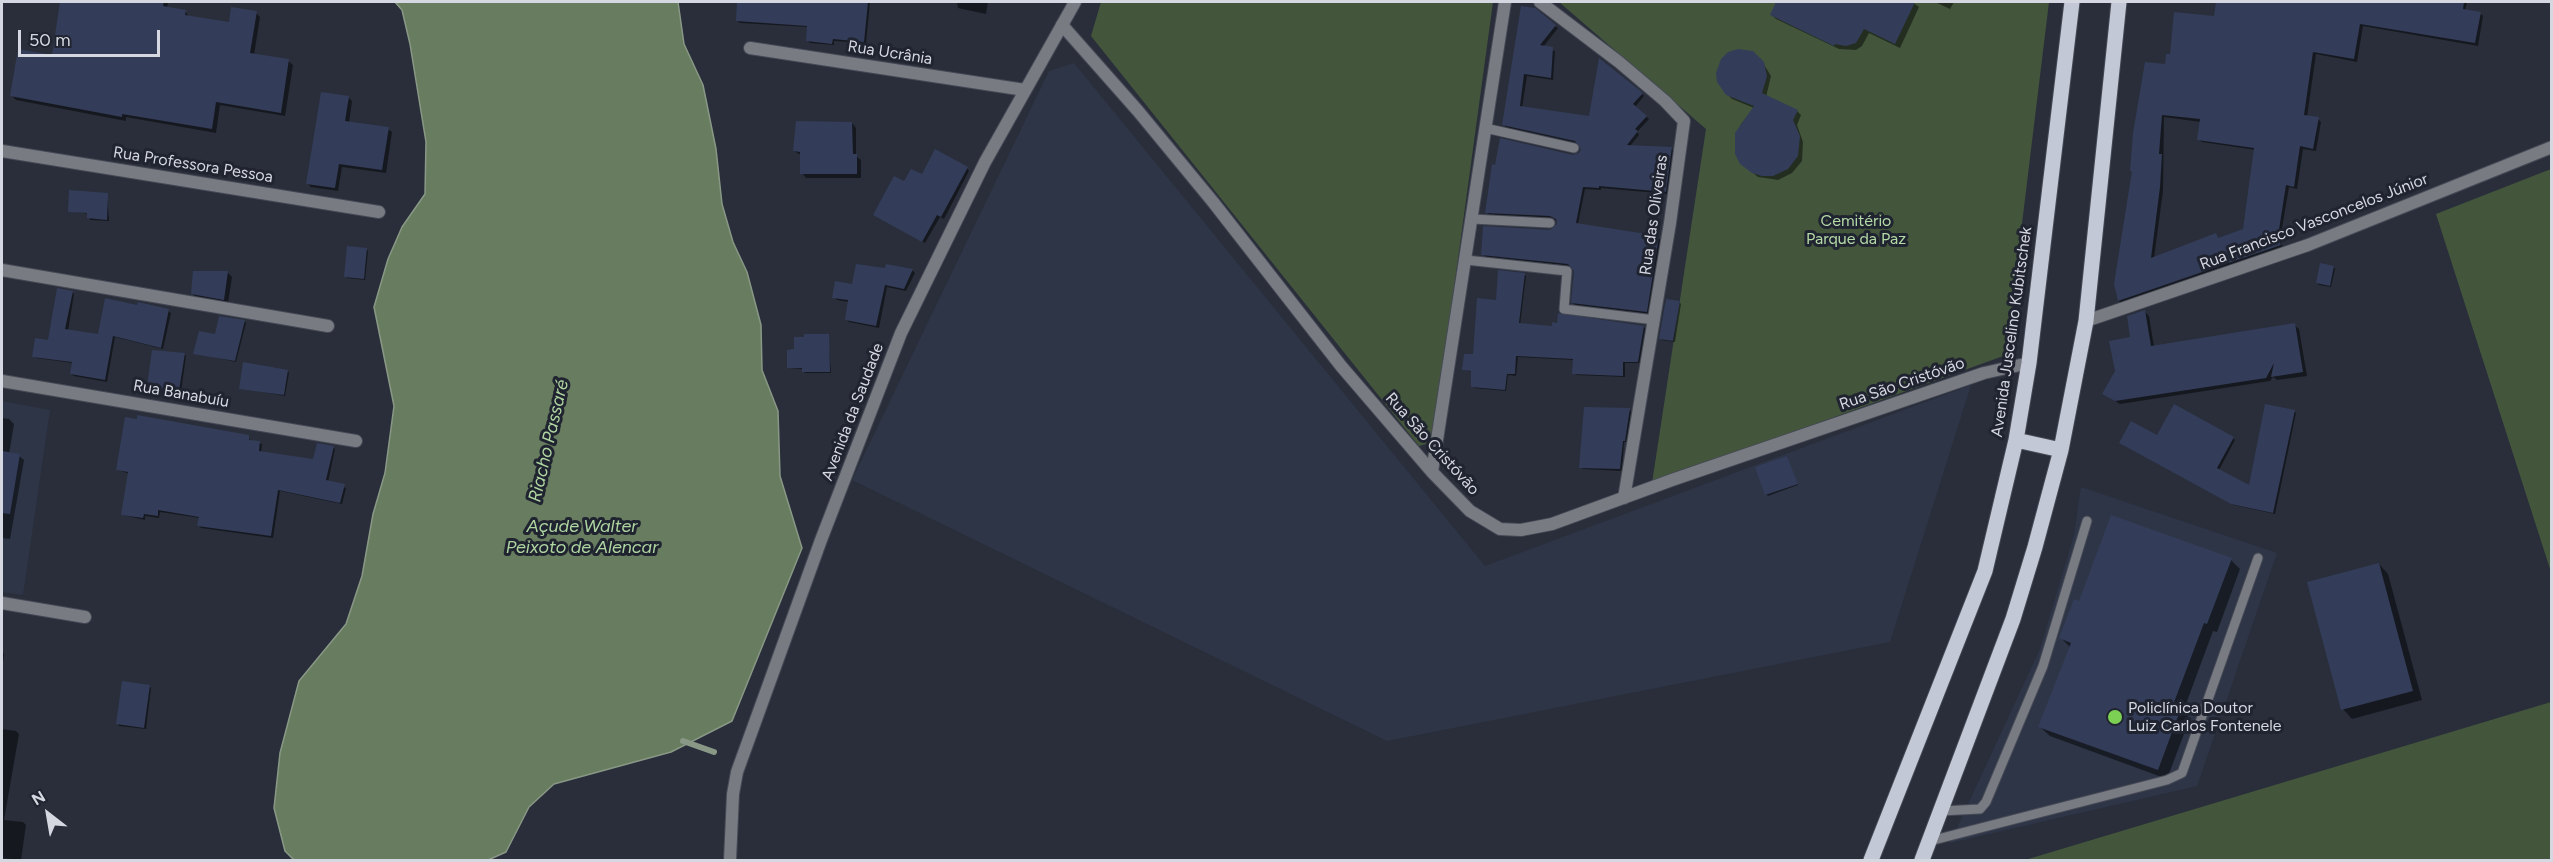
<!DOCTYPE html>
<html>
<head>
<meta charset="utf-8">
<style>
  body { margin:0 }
  #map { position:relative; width:2553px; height:862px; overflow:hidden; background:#292e3a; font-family:Figtree,sans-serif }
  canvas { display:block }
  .frame { position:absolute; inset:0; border:3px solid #d5d8e0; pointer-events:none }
  .north { position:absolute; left:18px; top:784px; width:60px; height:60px; -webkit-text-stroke:4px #202430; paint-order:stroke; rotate:329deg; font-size:16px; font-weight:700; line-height:24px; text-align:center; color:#d5d8e0 }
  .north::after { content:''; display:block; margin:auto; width:21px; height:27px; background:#d5d8e0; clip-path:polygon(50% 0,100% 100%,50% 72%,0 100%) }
  .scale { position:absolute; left:18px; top:30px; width:142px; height:27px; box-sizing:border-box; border:3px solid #d5d8e0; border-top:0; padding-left:8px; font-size:18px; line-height:21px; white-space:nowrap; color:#d5d8e0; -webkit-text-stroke:4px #202430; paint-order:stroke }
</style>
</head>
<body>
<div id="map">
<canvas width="2553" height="862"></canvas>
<div class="frame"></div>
<div class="north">N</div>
<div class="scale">50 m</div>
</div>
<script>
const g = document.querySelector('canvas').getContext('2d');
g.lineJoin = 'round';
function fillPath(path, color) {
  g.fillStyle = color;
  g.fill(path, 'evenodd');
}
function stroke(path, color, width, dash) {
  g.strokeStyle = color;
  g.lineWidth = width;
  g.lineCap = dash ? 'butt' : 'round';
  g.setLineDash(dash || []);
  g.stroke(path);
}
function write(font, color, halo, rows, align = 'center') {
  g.font = font + ' Figtree,sans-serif';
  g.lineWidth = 6;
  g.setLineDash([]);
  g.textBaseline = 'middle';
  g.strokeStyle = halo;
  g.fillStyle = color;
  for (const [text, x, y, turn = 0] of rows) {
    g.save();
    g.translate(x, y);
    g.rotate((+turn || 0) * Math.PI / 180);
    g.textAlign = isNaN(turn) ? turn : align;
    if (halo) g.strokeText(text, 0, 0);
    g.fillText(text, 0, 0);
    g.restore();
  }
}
fillPath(new Path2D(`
  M1074,63L1485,566L1971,385L1890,642L1387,741L852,480L1049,71Z
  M2,401L50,410L23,595L2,592Z
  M2081,487L2277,553L2197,786L1950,843L2040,649L2074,535Z`), '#2e3547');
fillPath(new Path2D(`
  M1101,2H1493L1433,442L1419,446L1091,36Z
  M1559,2H2049L2006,355L1652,483L1706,129Z
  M2551,169V572L2436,214Z
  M2551,702V860H2025Z`), '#43563c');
const water = new Path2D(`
  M395,2H678L684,44L703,85L716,149L722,204L733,242L747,272L761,325L762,370L778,411L780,476L802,548L732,721L671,752L554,784L529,807L506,852L488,860H294L285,851L274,808L280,753L299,681L346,624L362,576L373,514L385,473L394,406L374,307L388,259L402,227L425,194L426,142L410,44L402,10Z`);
fillPath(water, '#687d5f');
stroke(water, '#899886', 1.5);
fillPath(new Path2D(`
  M61,2H168L167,9L185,11L189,17L230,23L256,13L260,17L254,55L288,61L293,65L285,116L220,105L216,133L126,117V121L16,100L12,96L54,57Z
  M738,2H870L866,43L834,41V45L810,43L807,40L808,27L740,23L737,21Z
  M957,2H988L986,14L958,8Z
  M1778,2H1912L1919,7L1900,48L1869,33L1862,46L1856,50L1839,49L1776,19L1771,14Z
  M1935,2H1954L1950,9Z
  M2217,2H2467L2465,11L2480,13L2483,16L2478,46L2363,26L2357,62L2316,54L2307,117L2318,119L2321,122L2316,151L2303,149L2297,189L2289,187L2280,240L2283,248L2122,304L2119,301L2116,284L2166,65L2171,56L2215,18ZM2164,117L2201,122L2198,139L2202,142L2256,150L2244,230L2218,238L2215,235L2154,258L2163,191Z
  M1522,7L1558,28L1543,47L1555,51L1553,80L1527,76L1522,108L1590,117L1642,94L1644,96L1635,107L1649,119L1637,132L1639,135L1630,146L1671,149L1674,151L1668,194L1601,188V190L1585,189L1578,224L1658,238L1661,240L1649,314L1575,305L1573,303L1575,270L1572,266L1486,257L1483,254L1550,231L1558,224L1554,218L1489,215L1487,212L1573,156L1580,154L1582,149L1579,143L1506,127L1504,124Z
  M1760,58L1771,76L1766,97L1797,111L1801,115L1797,125L1803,142L1802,161L1792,173L1778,180L1758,177L1747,168L1735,139L1741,124L1754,108L1732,99L1727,94Z
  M349,98L352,101L349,123L388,129L392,132L386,173L342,167L338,191L311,187L308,184Z
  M852,123L856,128V156L861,160V178H806L802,173L801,155L794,151Z
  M967,168L969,171L944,219L940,217L925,243L878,217L904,183L922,176Z
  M107,194L109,221L90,220L89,214L69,211Z
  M366,249L368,251L365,280L347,278L345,276Z
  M2334,267L2335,269L2331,287L2319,285L2317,283Z
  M886,270H912L915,273L906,291L887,287L879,328L849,322L846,319L849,302L837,300L834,297Z
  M228,273L232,277L228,303L197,298L192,293Z
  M1524,275L1526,276L1520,325L1553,328L1644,327L1646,329L1640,363H1625V377L1576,375L1574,360L1518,357L1516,376L1508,375L1506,391L1474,388L1473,372L1464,370L1474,356L1497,301Z
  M72,292L74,294L68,331L99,336L168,311L171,313L163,349L115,337L107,382L74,376L71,374L73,363L36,358L34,356L49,342Z
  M1679,302L1681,304L1675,342L1662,340L1661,339Z
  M2144,311L2149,316L2154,347L2294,325L2299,329L2307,376L2277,380L2273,377L2270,381L2120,404L2104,394Z
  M244,321L246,323L236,362L195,353L216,336Z
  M828,336L831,373H805L803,369L789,368L795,351Z
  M184,354L186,356L181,392L148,386Z
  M288,371L289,373L285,396L241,388Z
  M1630,410L1631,411L1627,442H1624L1622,471L1583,469L1581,467Z
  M2294,411L2296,413L2275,514L2234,505L2123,445L2157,437L2233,438L2235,440L2219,470L2250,487Z
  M2,418L9,419L14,424L9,454L19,456L24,460L10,539L2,538Z
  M248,437L251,441L262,444L261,453L314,461L333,447L335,449L328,482L346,488L342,504L280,491L273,538L201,528L199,526L200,518L160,512L159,518L145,516V520L123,515L130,474L118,470Z
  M1787,457L1798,485L1768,496L1766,494Z
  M2231,560L2240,569L2217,632L2213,631L2183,712L2190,718L2167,779L2050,736L2040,727L2071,648L2061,638L2080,603Z
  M2379,564L2388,574L2422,700L2352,719L2343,709Z
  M2,651L4,654L2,671Z
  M149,686L151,688L146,729L119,726L118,724Z
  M2,729L16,731L19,734L4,820L23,822L26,825L21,860L2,858Z`), '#0007');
stroke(new Path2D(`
  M683,741L714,752`), '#899886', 6);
fillPath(new Path2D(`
  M60,2H164L163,6L186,10L185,15L229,22L231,7L257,11L250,53L289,59L281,113L216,102L212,129L122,114V117L10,96L18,49L52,55Z
  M737,2H868L864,42L833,39L832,44L806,41L807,26L736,21Z
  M1776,2H1915L1895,44L1864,29L1856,43L1846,46L1835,44L1834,46L1770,15Z
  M2216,2H2464L2463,9L2481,12L2475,43L2360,24L2354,59L2313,52L2304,115L2319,117L2313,149L2300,146L2294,187L2286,185L2278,236L2281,245L2118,301L2114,284L2132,171H2130L2133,133L2145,62L2165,64L2166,54H2170L2174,12L2214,16ZM2162,115L2200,119L2197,140L2254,148L2243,229L2218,238L2216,233L2151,258L2160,187L2162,154H2159Z
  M1521,6L1535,8L1556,25L1540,45L1553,47L1551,78L1524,74L1520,106L1589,116L1599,58L1643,93L1633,104L1647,116L1635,129L1638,131L1627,145L1672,147L1666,192L1599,186V188L1583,187L1576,223L1659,236L1647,312L1571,303L1574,271L1568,264L1481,255L1483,226L1550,230L1557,224L1556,219L1550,216L1485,213L1492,164L1495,165L1500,138L1573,155L1579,153L1581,149L1575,141L1502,125Z
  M1738,49L1753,51L1764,62L1767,76L1762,93L1798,110L1793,120L1800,136L1798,156L1788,169L1773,176H1762L1752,173L1740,164L1735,154V133L1754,106L1726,95L1717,82L1716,73L1721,59L1728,52Z
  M321,92L349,96L345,121L389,127L382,170L339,164L335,188L306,184Z
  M796,121L852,122L853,154H857V174H800V152L793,151Z
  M935,149L968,167L941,217L937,215L922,242L873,215L894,176L904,181L911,169L922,174Z
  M69,190L108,193L107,220L87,218V213L68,212Z
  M347,246L367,248L364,279L344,277Z
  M2320,263L2334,266L2330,286L2316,283Z
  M856,264L885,268L886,264L913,269L904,289L885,285L876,326L845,320L848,300L832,298L835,281L852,284Z
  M1498,270L1525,273L1519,323L1552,326V322L1557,323L1558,313L1644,326L1638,362H1623V376L1572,374L1573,359L1516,356L1515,374H1507L1505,390L1471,387V371L1462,370L1464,354H1473L1477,298L1496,300Z
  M193,271H228L224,300L191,294Z
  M57,288L73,291L65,329L98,334L105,298L137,305L138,302L169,309L161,348L113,336L105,380L70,374L72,362L32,357L35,338L48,340Z
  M1666,299L1680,301L1673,341L1659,339Z
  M2145,310L2151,346L2295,323L2303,372L2271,377L2274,363L2266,378L2115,401L2102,394L2115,371L2109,341L2130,337L2127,316Z
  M219,316L245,320L235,361L193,354L199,331L215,334Z
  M804,334H829L830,372H802V368H787V350L794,349V337H804Z
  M152,350L185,353L179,391L147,386Z
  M243,362L288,370L284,395L239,389Z
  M2174,404L2234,437L2217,468L2249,485L2265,404L2295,410L2273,513L2231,504L2119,443L2131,421L2157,435Z
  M1584,407L1630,408L1625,441H1623L1620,469L1579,468Z
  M137,415L249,435V440L260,441L259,451L313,459L317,443L334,446L326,480L345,484L340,503L278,490L271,536L197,526L199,517L158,510V516L144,514L143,518L121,515L128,472L116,470L125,417L137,419Z
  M2,451L20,454L10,514L2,513Z
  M1787,456L1798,484L1765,495L1755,467Z
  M2111,515L2232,558L2207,624L2204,623L2173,705L2181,708L2158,770L2038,727L2071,643L2059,638L2074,599L2079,601Z
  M2379,563L2413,691L2341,710L2307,582Z
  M122,681L150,685L144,728L116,724Z`), '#333d59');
const service = new Path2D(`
  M1485,128L1574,148
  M1472,219L1550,223
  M1466,260L1567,271L1564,309L1655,320
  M1941,811L1980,809L1986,802L2043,666L2087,521
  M1930,841L2167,780L2182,773L2258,558`);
const minor = new Path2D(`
  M1540,2L1619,62L1665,101L1684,121L1670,223L1624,498
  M1062,25L1138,111L1213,202L1341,366L1432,472L1470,511L1500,529L1521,530L1552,524L1672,480L1984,373L2029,363
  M750,48L1025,90
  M2,151L379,212
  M2,270L328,326
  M2086,321L2308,245L2552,147
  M2,381L356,441
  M1432,472L1505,2
  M2,603L85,617`);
const tertiary = new Path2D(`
  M730,860L733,794L737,772L821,540L901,333L985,162L1075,2`);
const primary = new Path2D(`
  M2016,440L2061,450
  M1871,860L1985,571L2016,440L2029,363L2072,2
  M1922,860L2013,619L2035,547L2061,450L2086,321L2119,2`);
stroke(service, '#454955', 11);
stroke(minor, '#454955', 14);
stroke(tertiary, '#454955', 14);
stroke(primary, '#454955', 17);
stroke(service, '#787b82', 9);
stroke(minor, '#787b82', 12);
stroke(tertiary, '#787b82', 12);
stroke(primary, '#c3c8d6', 15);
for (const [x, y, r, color] of [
  [2115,717,8,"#7cd155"]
]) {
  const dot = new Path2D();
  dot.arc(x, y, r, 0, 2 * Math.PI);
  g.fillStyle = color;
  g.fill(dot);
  stroke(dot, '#202430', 2);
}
write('16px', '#d5d8e0', '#202430', [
  ["Rua Ucrânia",890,53,9],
  ["Rua Professora Pessoa",193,165,9],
  ["Rua das Oliveiras",1654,215,-82],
  ["Rua Francisco Vasconcelos Júnior",2314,222,-21],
  ["Avenida Juscelino Kubitschek",2012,332,-82],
  ["Rua São Cristóvão",1902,384,-19],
  ["Rua Banabuíu",181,394,10],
  ["Avenida da Saudade",853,412,-69],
  ["Rua São Cristóvão",1432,444,48]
]);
write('16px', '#b4daa6', '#202430', [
  ["Cemitério",1856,221],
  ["Parque da Paz",1856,239]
]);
write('16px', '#d5d8e0', '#202430', [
  ["Policlínica Doutor",2128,708],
  ["Luiz Carlos Fontenele",2128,726]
], 'left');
write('italic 18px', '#afd5a1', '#202430', [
  ["Riacho Passaré",549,441,-77],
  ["Açude Walter",582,527],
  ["Peixoto de Alencar",582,548]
]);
</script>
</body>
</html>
